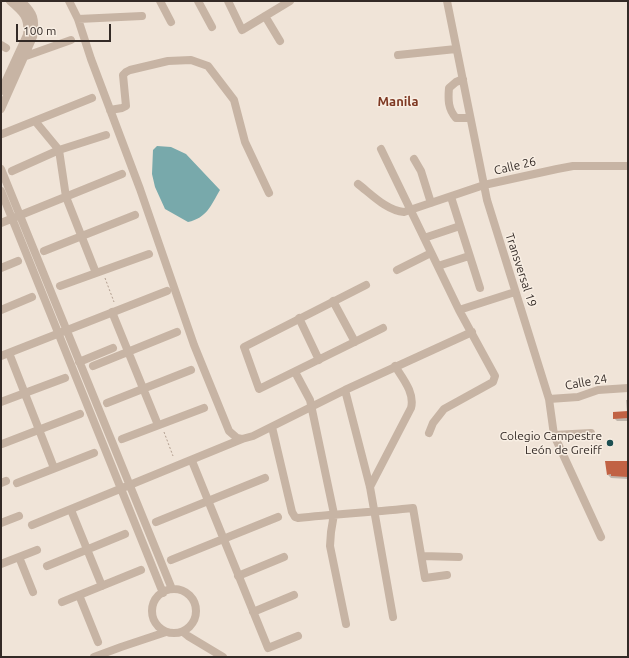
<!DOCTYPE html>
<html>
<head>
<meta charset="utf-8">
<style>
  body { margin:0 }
  #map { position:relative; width:629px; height:658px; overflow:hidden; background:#f0e4d8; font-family:Ubuntu,sans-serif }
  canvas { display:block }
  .frame { position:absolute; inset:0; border:2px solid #332a26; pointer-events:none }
  .scale { position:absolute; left:16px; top:24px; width:95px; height:18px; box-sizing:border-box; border:2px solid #332a26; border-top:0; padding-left:5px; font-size:12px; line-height:14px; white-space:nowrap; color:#332a26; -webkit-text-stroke:3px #f8eee3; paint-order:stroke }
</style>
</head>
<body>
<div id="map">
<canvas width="629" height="658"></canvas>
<div class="frame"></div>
<div class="scale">100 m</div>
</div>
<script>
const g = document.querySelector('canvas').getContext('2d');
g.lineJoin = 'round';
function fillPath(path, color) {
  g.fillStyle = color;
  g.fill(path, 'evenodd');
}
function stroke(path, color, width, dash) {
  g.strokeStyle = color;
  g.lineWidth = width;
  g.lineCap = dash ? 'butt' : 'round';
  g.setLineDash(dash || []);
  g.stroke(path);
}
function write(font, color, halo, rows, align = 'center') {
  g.font = font + ' Ubuntu,sans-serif';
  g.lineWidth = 3;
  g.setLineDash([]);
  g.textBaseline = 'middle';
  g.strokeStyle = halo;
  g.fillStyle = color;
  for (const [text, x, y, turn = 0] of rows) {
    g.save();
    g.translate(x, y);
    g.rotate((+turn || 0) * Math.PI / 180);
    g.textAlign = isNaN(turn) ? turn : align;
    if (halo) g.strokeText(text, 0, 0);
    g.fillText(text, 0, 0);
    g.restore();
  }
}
fillPath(new Path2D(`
  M157,146L171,147L186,154L220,190C211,205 207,218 188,222L165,209L155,187L152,174L153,150Z`), '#78a9ab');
fillPath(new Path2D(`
  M626,400H628V421H617L614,418L627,412Z
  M628,462V479L611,478L608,475Z`), '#0003');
fillPath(new Path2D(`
  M628,411V418L613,419V412Z
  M605,461H628V477L611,476V474L607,475Z`), '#c16244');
stroke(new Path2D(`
  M105,278L114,302
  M164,432L173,456`), '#b29e8f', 1, [2, 2]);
stroke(new Path2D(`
  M69,1L78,19L91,59L140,189L194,345L229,431L237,438L242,439
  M160,1L171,22
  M198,1L212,27
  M228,1L242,30L290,1
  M447,1L487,200L549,399L554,435L601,537
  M265,16L280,41
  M78,19L142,16
  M1,45L6,48
  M23,55L26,56L71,40
  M398,55L456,49
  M463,79L456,82L449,88C448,100 448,109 456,118H470
  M1,91L27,35C29,17 23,12 10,1
  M1,109L33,37C36,19 34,13 21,1
  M110,110L122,108L126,106L123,75L126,72L130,70L168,61L191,60L208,66L234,100L245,142L269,193
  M35,121L59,150L66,197L96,273
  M2,134L92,98
  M381,149L459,310L495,376L493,382L444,409L433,423L429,433
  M414,159L421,171L431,203
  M1,169L172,589
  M12,171L59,150L106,135
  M358,184C371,194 387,211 404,212L484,185L557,169L573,166H628
  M1,191L163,593
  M451,197L480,288
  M1,223L122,174
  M424,238L460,226
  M44,251L135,215
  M438,266L469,256
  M1,268L18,261
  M397,270L431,253
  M366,285L244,347L259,389L383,328
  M60,286L149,254
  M333,301L355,342
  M1,310L32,297
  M459,310L515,292
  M112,312L158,425
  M299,318L319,360
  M9,353L54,468
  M1,356L167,291
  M79,362L113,348
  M93,366L177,332
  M295,372L310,400L334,514L331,532L330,546L346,624
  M345,390L370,487L393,617
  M549,399L578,397L598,390L628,388
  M1,402L65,378
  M107,403L191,370
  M272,427L292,512L295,517L298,518C336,514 375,512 413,508L425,578L447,575
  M554,435L591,433
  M122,439L204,408
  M2,444L80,414
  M192,461L268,648L298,636
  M1,483L6,481
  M17,483L94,453
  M370,487L411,408C415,393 403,379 395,366
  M71,510L102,586
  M156,522L265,478
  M1,523L19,516
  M32,525L242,439L253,436L345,390L472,332
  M422,556L459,557
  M19,557L33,592
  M171,560L278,517
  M1,564L37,550
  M47,566L125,534
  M238,576L284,557
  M152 611a22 22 0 1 1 44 0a22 22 0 1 1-44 0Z
  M79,595L98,642
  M62,602L141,570
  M253,612L294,595
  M183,632L188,636L223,657
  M94,657L121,647L166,632`), '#c7b4a4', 8);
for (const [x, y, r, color] of [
  [610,443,4,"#1d4f52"]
]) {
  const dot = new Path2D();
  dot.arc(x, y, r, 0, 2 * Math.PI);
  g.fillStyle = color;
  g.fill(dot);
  stroke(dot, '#f8eee3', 1.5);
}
write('12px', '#332a26', '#f8eee3', [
  ["Calle 26",515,166,-13],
  ["Transversal 19",521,270,72],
  ["Calle 24",586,382,-10]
]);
write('12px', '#332a26', '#f8eee3', [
  ["Colegio Campestre",602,436],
  ["León de Greiff",602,450]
], 'right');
write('bold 13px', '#7e3822', '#f8eee3', [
  ["Manila",398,102]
]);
</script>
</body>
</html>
